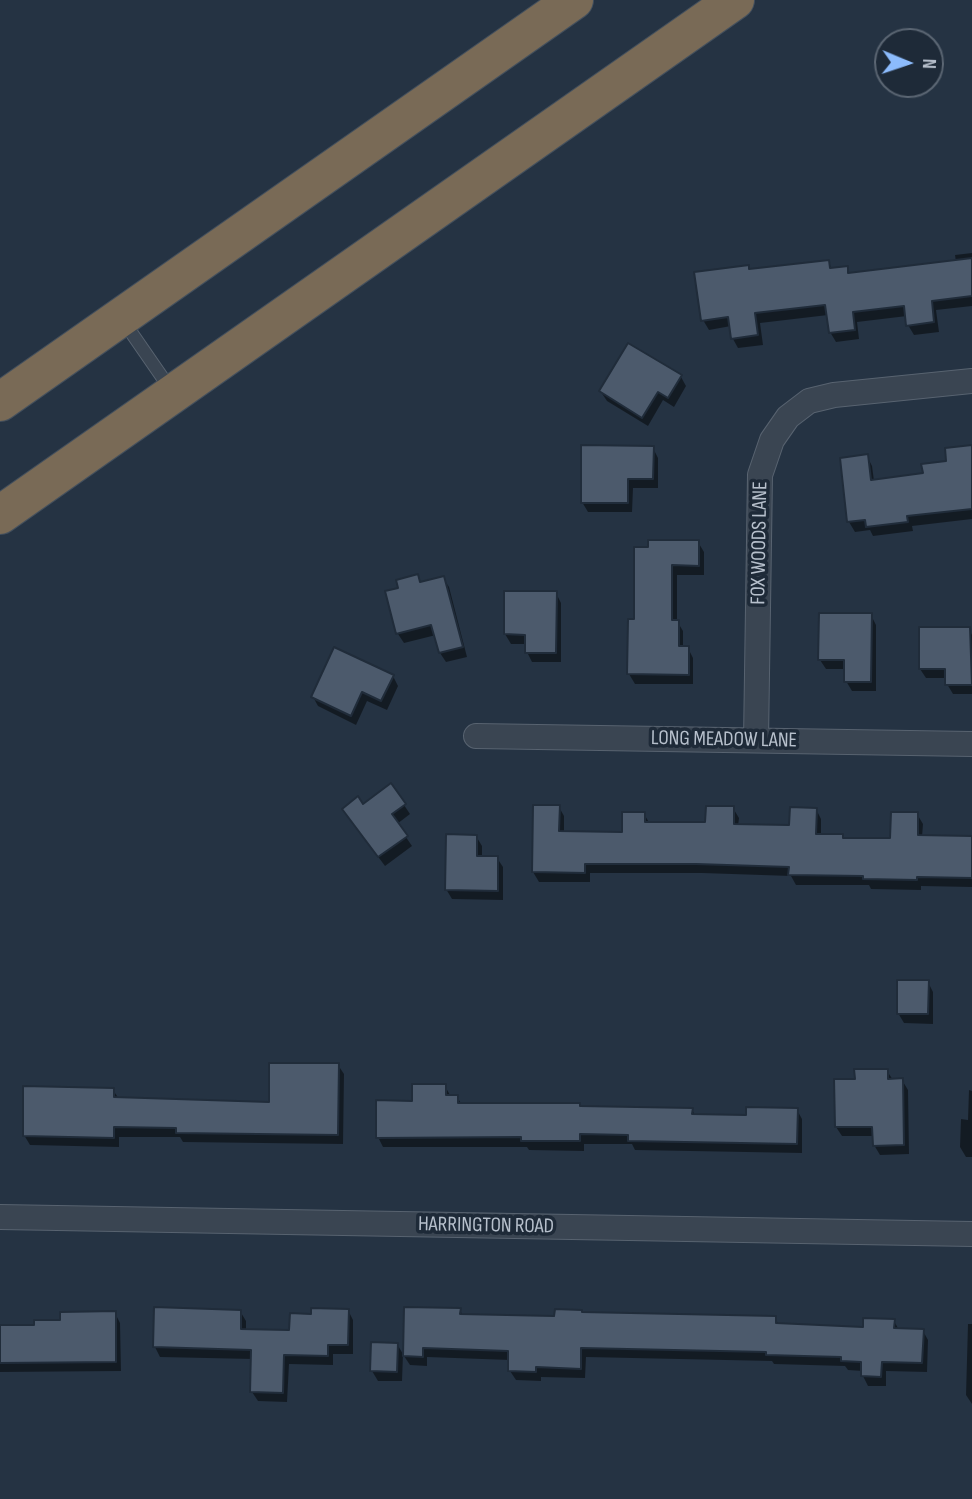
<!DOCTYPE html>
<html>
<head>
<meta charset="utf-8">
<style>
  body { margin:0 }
  #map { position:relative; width:972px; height:1499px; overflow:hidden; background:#253343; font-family:"Sofia Sans Condensed",sans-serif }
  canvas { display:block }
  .north { position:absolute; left:874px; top:28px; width:70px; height:70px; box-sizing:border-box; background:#1e2a38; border:2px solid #5b6673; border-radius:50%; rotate:92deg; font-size:19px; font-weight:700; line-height:28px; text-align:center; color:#b7c0cc }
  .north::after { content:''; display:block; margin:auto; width:24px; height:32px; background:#8cbbfc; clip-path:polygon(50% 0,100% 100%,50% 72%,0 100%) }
</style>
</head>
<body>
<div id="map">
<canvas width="972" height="1499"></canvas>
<div class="north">N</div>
</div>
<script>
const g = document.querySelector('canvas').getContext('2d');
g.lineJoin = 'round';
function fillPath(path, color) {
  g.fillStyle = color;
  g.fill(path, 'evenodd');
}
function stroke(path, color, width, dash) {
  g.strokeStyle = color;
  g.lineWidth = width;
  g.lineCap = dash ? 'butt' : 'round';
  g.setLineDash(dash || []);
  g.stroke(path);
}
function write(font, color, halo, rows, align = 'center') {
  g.font = font + ' "Sofia Sans Condensed",sans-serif';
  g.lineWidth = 7;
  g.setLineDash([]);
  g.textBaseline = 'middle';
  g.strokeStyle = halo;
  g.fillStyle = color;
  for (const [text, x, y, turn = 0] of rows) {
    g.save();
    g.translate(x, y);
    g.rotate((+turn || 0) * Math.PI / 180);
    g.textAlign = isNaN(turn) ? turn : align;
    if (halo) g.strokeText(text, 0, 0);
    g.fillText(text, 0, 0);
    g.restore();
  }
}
fillPath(new Path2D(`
  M972,253V306L936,310L939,332L914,335L908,325L907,316L857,322L859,339L836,342L830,332L828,315L760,323L763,345L738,348L733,339L731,326L709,330L703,320L748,267L750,271L828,262L833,270L847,268L850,274L956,262L955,255Z
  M681,377L686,386L674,407L663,400L648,426L607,401L601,392Z
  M972,447V519L912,526L913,531L873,536L870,530L855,532L849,522L842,459L867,456L872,466L874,481L925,475Z
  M653,448L658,458V488H633L632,512H588L582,502Z
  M698,542L704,552V575H677V621L683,631V648H688L693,658V684H635L629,674L636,621V549Z
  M417,576L421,583L443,578L449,587L467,657L446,662L440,653L436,635L404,643L398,634L387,592L400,589Z
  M556,593L561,603V662H532L527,652V644H511L505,634Z
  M871,615L876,625V691H852L846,681V669H826L820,660Z
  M969,629L972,635V694H953L947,684V678H926L920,669Z
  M393,676L398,686L387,710L367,701L356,725L318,706L313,697Z
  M404,805L410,814L397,824L412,846L385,866L350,819L363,806Z
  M559,807L564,816V833L624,834L644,814L650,824H707L733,808L739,818L738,826L791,827L816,809L821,819V836L844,839L892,840L917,814L923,824L922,837L972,838V887L921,886V890L871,889L869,885H796L791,876L702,873H590V882H539L533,872Z
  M476,836L482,846V858H497L503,867V900L452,899L446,889Z
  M928,982L933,992V1024L904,1023L898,1013Z
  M338,1065L344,1074L343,1144L183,1142L180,1137H119V1147L30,1145L24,1135L113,1090L119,1099L270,1104Z
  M887,1071L893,1080H902L908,1090L909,1154L880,1155L874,1145V1136H842L836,1127L856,1081Z
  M445,1086L451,1097H457L462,1105L692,1109L695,1116L748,1117L797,1110L802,1119V1153L635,1150L632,1144H584V1151L529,1150L527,1147H383L378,1137L414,1103Z
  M969,1090L972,1091V1157H966L960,1147L961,1119L968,1120Z
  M348,1310L353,1320V1354H333V1365L289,1364L287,1402L258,1401L252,1392L253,1359L160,1357L155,1347L240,1311L246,1321V1331L291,1332L313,1315Z
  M460,1310L463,1316L556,1318L583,1314L775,1318L779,1325L865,1329L894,1321L899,1330L923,1331L928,1340L927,1372L886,1371V1386H868L863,1376V1371L848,1370L845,1366L774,1364L772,1361L586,1357L585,1378L541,1377V1381L516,1380L510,1371V1360L427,1357V1366L410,1365L404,1356Z
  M115,1313L120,1323L121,1371L0,1372V1326L35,1327Z
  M968,1324H972V1404L966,1395Z
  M397,1344L403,1354L402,1381H378L372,1371Z`), '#0007');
const building = new Path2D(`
  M972,258V296L932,301L934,322L906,326L904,306L853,312L855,330L829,333L825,305L755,313L758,335L731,339L728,317L701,321L694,272L749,265V269L829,260L830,268L848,266V273Z
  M628,343L682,375L668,398L658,392L642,418L599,391Z
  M581,445L654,446L653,479H628V503H581Z
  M972,445V509L907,516L908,522L866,527L865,520L847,522L840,458L868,454L871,480L923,473L921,464L946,461L945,448Z
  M648,540H699V566L672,565V620H679V646H689V675L627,674L628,619H634V547H648Z
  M418,574L420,582L444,576L463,647L439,653L431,625L396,634L385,591L398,588L396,580Z
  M504,591H557L556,653H525V635L504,634Z
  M819,613H872L871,682H844V660H818Z
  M919,627H970L972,685H945V669H919Z
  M334,647L394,675L381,701L362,692L351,716L311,697Z
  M391,783L406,804L392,814L408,836L378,857L342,809L358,796L363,804Z
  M533,805H560L559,831L622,832V812H645V822H705L706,806H734V824L789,825L790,807L817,808L816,834H843V838H890L891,812H918V835L972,836V878L917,877V880L863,879V876L788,875L789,867L696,864H585V873L532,872Z
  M446,834L477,835V856H498V891L445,890Z
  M897,980H929L928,1014H897Z
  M269,1063H339L338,1135L176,1133V1128L114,1127V1138L23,1136V1086L114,1088V1097L269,1102Z
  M854,1069H888V1079L903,1078L904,1145L873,1146L872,1127H835L834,1079H855Z
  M412,1084H446V1095H458V1103H580V1106L693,1108L692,1114L746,1115V1107L798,1108L797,1144L628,1141V1135L580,1134V1141H521V1137L376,1138V1100L412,1101Z
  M154,1307L241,1310V1329L289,1330L290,1313L311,1314V1308L349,1309L348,1345H328V1356L284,1355L283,1393L250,1392L251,1350L153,1347Z
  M404,1307L461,1308L460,1314L554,1316L555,1309L582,1310V1312L776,1316V1323L863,1327V1318L895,1319L894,1328L924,1329L922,1363L882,1362L881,1377L861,1376V1362L841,1361V1357L766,1355V1352L581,1348V1369L536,1367V1372L508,1371V1351L423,1348V1357L403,1356Z
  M116,1311V1362L0,1363V1325H34V1320H60V1312Z
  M371,1342L398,1343L397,1372L370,1371Z`);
fillPath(building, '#4c5a6c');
stroke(building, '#202c3a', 2);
const lane = new Path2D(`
  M124,322L171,390`);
const street = new Path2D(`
  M476,736L972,744
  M756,740L760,475L772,440L788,417L809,401L834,395L972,381
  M0,1217L972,1234`);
const highway = new Path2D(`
  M0,402L574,0
  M0,515L735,0`);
stroke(lane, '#586370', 14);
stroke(street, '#586370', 26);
stroke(highway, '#44505d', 40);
stroke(lane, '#3a4552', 12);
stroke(street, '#3a4552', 24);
stroke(highway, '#796a56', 38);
write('21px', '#b7c0cc', '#1e2a38', [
  ["FOX WOODS LANE",760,543,-89],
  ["LONG MEADOW LANE",724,740,1],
  ["HARRINGTON ROAD",486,1226,1]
]);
</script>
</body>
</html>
